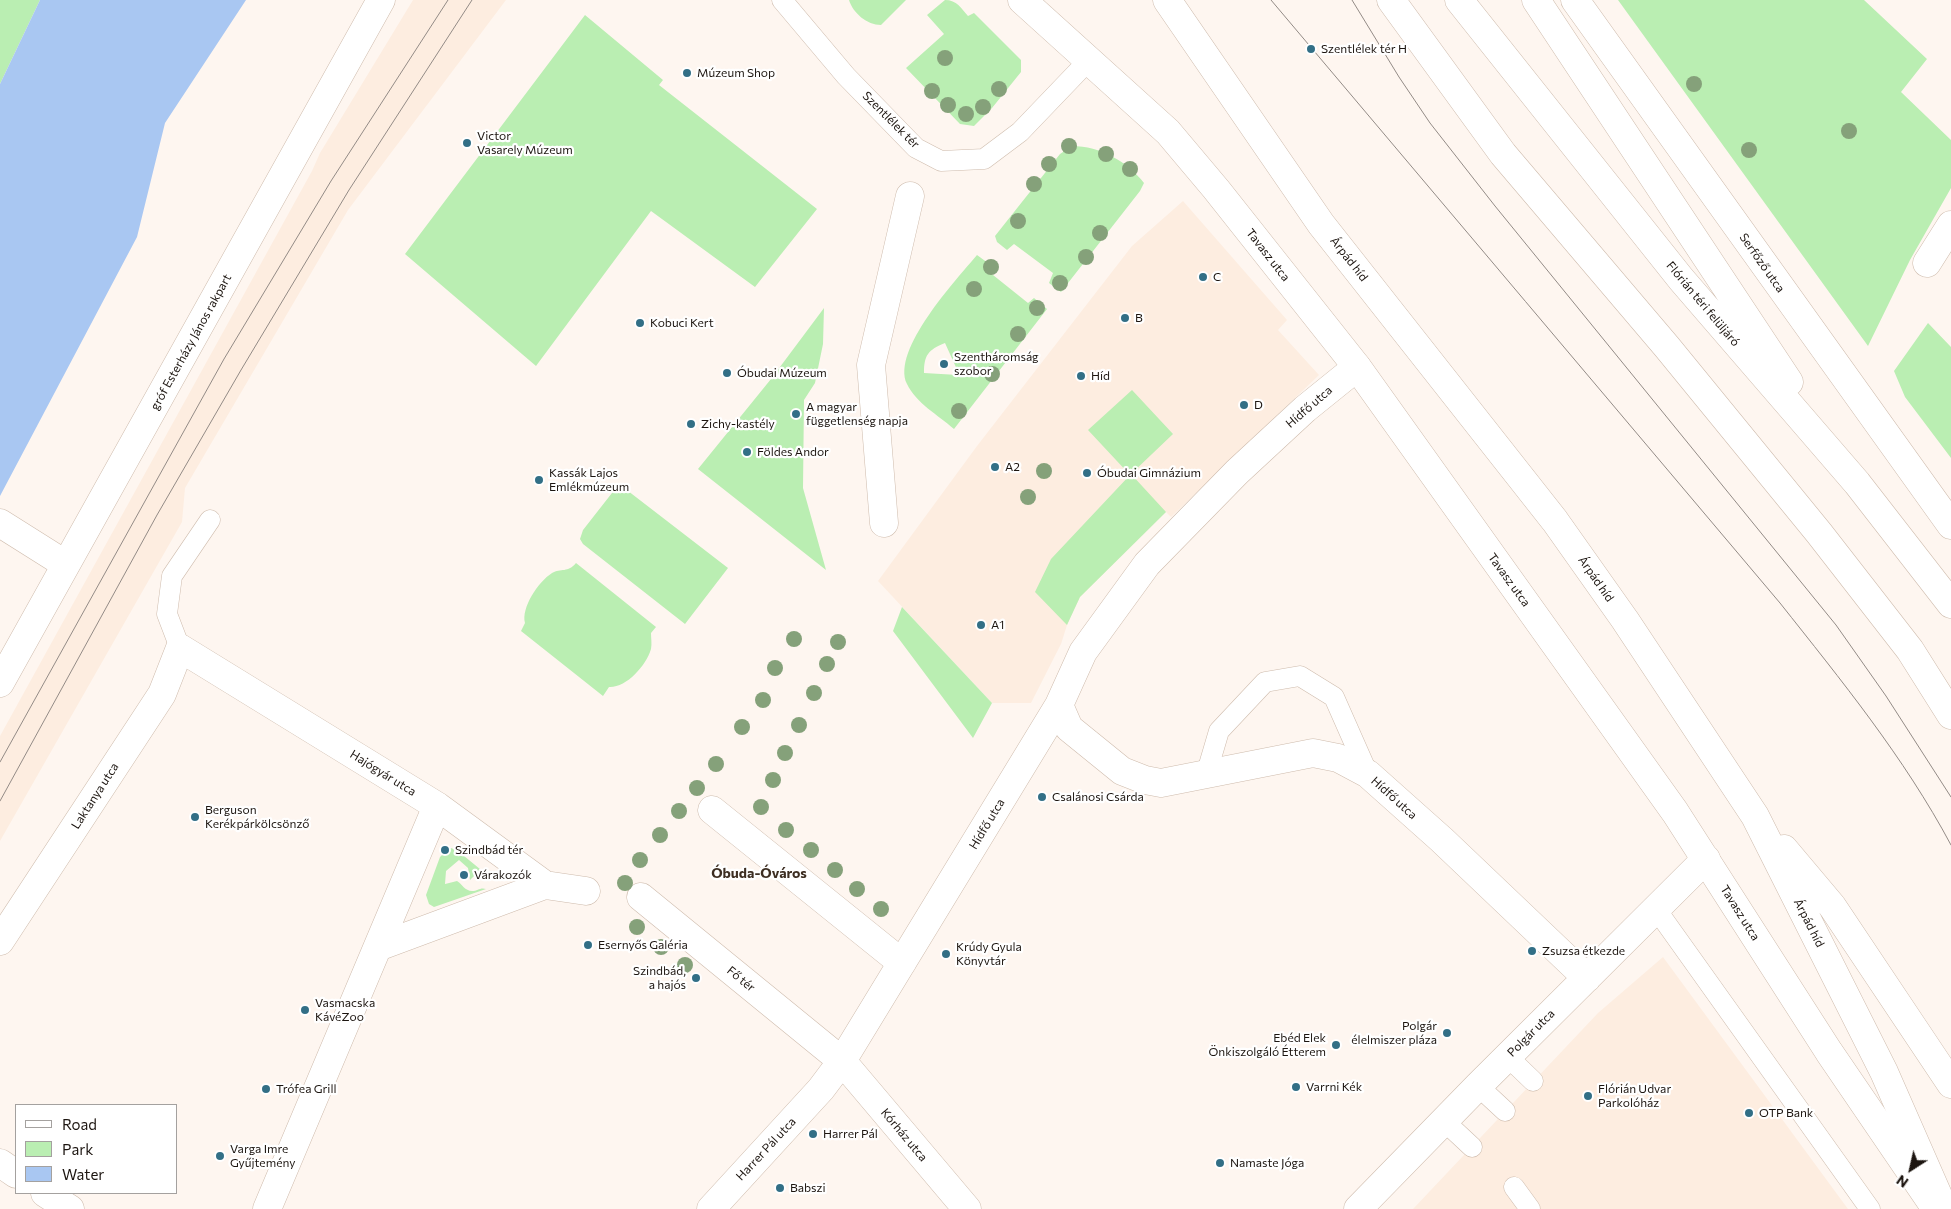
<!DOCTYPE html>
<html>
<head>
<meta charset="utf-8">
<style>
  body { margin:0 }
  #map { position:relative; width:1951px; height:1209px; overflow:hidden; background:#fef6f0; font-family:Commissioner,sans-serif }
  canvas { display:block }
  .legend { position:absolute; left:15px; top:1104px; width:162px; height:90px; box-sizing:border-box; background:#fff; border:1px solid #a4a19f; margin:0; padding:6px 9px; list-style:none; font-size:15px; color:#1c1510 }
  .legend li { display:flex; align-items:center; gap:10px; height:25px }
  .legend b { width:25px; border:1px solid #a4a19f }
  .north { position:absolute; left:1886px; top:1144px; width:50px; height:50px; -webkit-text-stroke:4px #fff; paint-order:stroke; rotate:215deg; font-size:14px; font-weight:700; line-height:20px; text-align:center; color:#1c1510 }
  .north::after { content:''; display:block; margin:auto; width:18px; height:22px; background:#1c1510; clip-path:polygon(50% 0,100% 100%,50% 72%,0 100%) }
</style>
</head>
<body>
<div id="map">
<canvas width="1951" height="1209"></canvas>
<ul class="legend">
<li><b style="height:6px;background:#fff"></b>Road</li>
<li><b style="height:14px;background:#baeeb2"></b>Park</li>
<li><b style="height:14px;background:#a9c7f2"></b>Water</li>
</ul>
<div class="north">N</div>
</div>
<script>
const g = document.querySelector('canvas').getContext('2d');
g.lineJoin = 'round';
function fillPath(path, color) {
  g.fillStyle = color;
  g.fill(path, 'evenodd');
}
function stroke(path, color, width, dash) {
  g.strokeStyle = color;
  g.lineWidth = width;
  g.lineCap = dash ? 'butt' : 'round';
  g.setLineDash(dash || []);
  g.stroke(path);
}
function write(font, color, halo, rows, align = 'center') {
  g.font = font + ' Commissioner,sans-serif';
  g.lineWidth = 4.5;
  g.setLineDash([]);
  g.textBaseline = 'middle';
  g.strokeStyle = halo;
  g.fillStyle = color;
  for (const [text, x, y, turn = 0] of rows) {
    g.save();
    g.translate(x, y);
    g.rotate((+turn || 0) * Math.PI / 180);
    g.textAlign = isNaN(turn) ? turn : align;
    if (halo) g.strokeText(text, 0, 0);
    g.fillText(text, 0, 0);
    g.restore();
  }
}
fillPath(new Path2D(`
  M413,0H506L348,210L185,488L182,522L0,841V736L312,171L320,153Z
  M1183,201L1287,320L1278,330L1319,375L1171,517L1166,512L1080,597L1067,625L1061,644L1031,703H992L878,581L977,446L1132,246Z
  M1663,957L1848,1209H1413L1598,1013Z`), '#fdede0');
fillPath(new Path2D(`
  M0,0H40L0,84Z
  M849,0H906L881,25C867,25 853,13 849,0Z
  M945,0C957,0 961,8 968,16L974,13L1021,60V72L992,108L974,126L960,124L906,68L944,34L927,15Z
  M1618,0H1864L1927,59L1901,92L1951,140V188L1910,260L1868,346Z
  M585,15L663,80L659,85L817,209L755,287L651,211L536,366L405,254Z
  M1072,146C1100,146 1128,162 1144,183L1140,191L1061,292L1049,283L1053,273L1014,244L1007,250L997,242L995,236L1060,154Z
  M977,255L992,266L988,271L1028,303L1034,298L1047,309L954,429C938,415 916,403 907,384C891,350 956,280 977,255ZM945,343L959,374L958,375L924,373C924,355 928,350 945,343Z
  M824,308L823,344L815,383L804,400L803,488L826,570L698,469L771,379Z
  M1928,323L1951,347V458L1905,397L1894,371Z
  M1132,390L1173,434L1131,474L1166,512L1080,597L1067,625L1035,592L1051,559L1130,475L1088,430Z
  M619,484L728,568L685,624L583,544L580,539L583,530Z
  M576,563L656,627L651,633C651,638 652,644 651,649C646,666 626,688 609,687L603,696L521,631L525,623C521,608 538,582 552,573C561,568 568,573 576,563Z
  M902,607L992,703L973,738L893,631Z
  M451,848L458,851L486,874L489,879L475,875L470,880L468,868L459,860L446,871L445,884L457,881C462,884 465,891 472,891C478,891 480,887 486,889L434,907L429,904L426,895L440,857L446,851Z`), '#baeeb2');
fillPath(new Path2D(`
  M40,0H246L165,123L137,237L0,496V84Z`), '#a9c7f2');
const lane = new Path2D(`
  M782,0L846,76L916,148L941,161L984,159L1020,132L1089,60
  M180,648L167,614L172,576L210,520
  M1206,775L1219,731L1265,682L1300,676L1334,697L1368,774
  M1656,909L1870,1209
  M1507,1056L1533,1081
  M1478,1086L1505,1111
  M1443,1120L1472,1147
  M1514,1187L1530,1209`);
const street = new Path2D(`
  M1927,263L1951,225
  M0,523L65,564
  M884,523L871,365L910,196
  M1059,705L1069,728L1122,771L1145,780L1161,783L1313,753L1338,758L1368,774L1442,840L1587,978
  M712,810L902,963
  M641,897L842,1061L967,1209
  M0,941L162,694L180,648L437,806L545,885L586,891
  M378,947L545,885
  M0,1163L16,1174
  M45,1193L70,1209
  M267,1209L437,806
  M711,1209L821,1089L842,1061L1059,705L1083,652L1147,564L1237,472L1305,409L1357,367
  M1358,1209L1478,1086L1706,859`);
const secondary = new Path2D(`
  M1022,0L1168,132L1216,189L1357,367L1675,812L1829,1052L1936,1209
  M1575,0L1951,525
  M0,683L381,0`);
const primary = new Path2D(`
  M1167,0L1321,224L1555,521L1625,620L1755,816L1884,1072L1944,1209
  M1391,0L1503,154L1667,347L1819,533L1910,650L1951,715
  M1459,0L1681,279L1857,483L1951,604
  M1536,0L1789,382
  M1784,849L1832,906L1951,1084`);
stroke(lane, '#cebbac', 21);
stroke(street, '#cebbac', 29);
stroke(secondary, '#cebbac', 29);
stroke(primary, '#cebbac', 29);
stroke(lane, '#fff', 20);
stroke(street, '#fff', 28);
stroke(secondary, '#fff', 28);
stroke(primary, '#fff', 28);
stroke(new Path2D(`
  M1271,0L1780,603C1841,680 1904,757 1951,845
  M1352,0L1399,77L1430,123L1495,206L1836,625L1886,696L1951,797
  M0,762L224,359L331,181L448,0
  M0,801L157,515L241,370L349,190L472,0`), '#938b86', 1);
g.fillStyle = '#85a17a';
for (const [x, y] of [
  [945,58],
  [1694,84],
  [999,89],
  [932,91],
  [948,105],
  [983,107],
  [966,114],
  [1849,131],
  [1069,146],
  [1749,150],
  [1106,154],
  [1049,164],
  [1130,169],
  [1034,184],
  [1018,221],
  [1100,233],
  [1086,257],
  [991,267],
  [1060,283],
  [974,289],
  [1037,308],
  [1018,334],
  [992,374],
  [959,411],
  [1044,471],
  [1028,497],
  [794,639],
  [838,642],
  [827,664],
  [775,668],
  [814,693],
  [763,700],
  [799,725],
  [742,727],
  [785,753],
  [716,764],
  [773,780],
  [697,788],
  [761,807],
  [679,811],
  [786,830],
  [660,835],
  [811,850],
  [640,860],
  [835,870],
  [625,883],
  [857,889],
  [881,909],
  [637,927],
  [661,947],
  [685,965]
]) {
  g.beginPath();
  g.arc(x, y, 8, 0, 2 * Math.PI);
  g.fill();
}
for (const [x, y, r, color] of [
  [1311,49,5,"#326f86"],
  [687,73,5,"#326f86"],
  [467,143,5,"#326f86"],
  [1203,277,5,"#326f86"],
  [1125,318,5,"#326f86"],
  [640,323,5,"#326f86"],
  [944,364,5,"#326f86"],
  [727,373,5,"#326f86"],
  [1081,376,5,"#326f86"],
  [1244,405,5,"#326f86"],
  [796,414,5,"#326f86"],
  [691,424,5,"#326f86"],
  [747,452,5,"#326f86"],
  [995,467,5,"#326f86"],
  [1087,473,5,"#326f86"],
  [539,480,5,"#326f86"],
  [981,625,5,"#326f86"],
  [1042,797,5,"#326f86"],
  [195,817,5,"#326f86"],
  [445,850,5,"#326f86"],
  [464,875,5,"#326f86"],
  [588,945,5,"#326f86"],
  [1532,951,5,"#326f86"],
  [946,954,5,"#326f86"],
  [696,978,5,"#326f86"],
  [305,1010,5,"#326f86"],
  [1447,1033,5,"#326f86"],
  [1336,1045,5,"#326f86"],
  [1296,1087,5,"#326f86"],
  [266,1089,5,"#326f86"],
  [1588,1096,5,"#326f86"],
  [1749,1113,5,"#326f86"],
  [813,1134,5,"#326f86"],
  [220,1156,5,"#326f86"],
  [1220,1163,5,"#326f86"],
  [780,1188,5,"#326f86"]
]) {
  const dot = new Path2D();
  dot.arc(x, y, r, 0, 2 * Math.PI);
  g.fillStyle = color;
  g.fill(dot);
  stroke(dot, '#fff', 2);
}
write('12px', '#1c1510', '#fff', [
  ["Szentlélek tér H",1321,49],
  ["Múzeum Shop",697,73],
  ["Victor",477,136],
  ["Vasarely Múzeum",477,150],
  ["C",1213,277],
  ["B",1135,318],
  ["Kobuci Kert",650,323],
  ["Szentháromság",954,357],
  ["szobor",954,371],
  ["Óbudai Múzeum",737,373],
  ["Híd",1091,376],
  ["D",1254,405],
  ["A magyar",806,407],
  ["függetlenség napja",806,421],
  ["Zichy-kastély",701,424],
  ["Földes Andor",757,452],
  ["A2",1005,467],
  ["Kassák Lajos",549,473],
  ["Emlékmúzeum",549,487],
  ["Óbudai Gimnázium",1097,473],
  ["A1",991,625],
  ["Csalánosi Csárda",1052,797],
  ["Berguson",205,810],
  ["Kerékpárkölcsönző",205,824],
  ["Szindbád tér",455,850],
  ["Várakozók",474,875],
  ["Esernyős Galéria",598,945],
  ["Krúdy Gyula",956,947],
  ["Könyvtár",956,961],
  ["Zsuzsa étkezde",1542,951],
  ["Szindbád,",686,971,"right"],
  ["a hajós",686,985,"right"],
  ["Vasmacska",315,1003],
  ["KávéZoo",315,1017],
  ["Polgár",1437,1026,"right"],
  ["élelmiszer pláza",1437,1040,"right"],
  ["Ebéd Elek",1326,1038,"right"],
  ["Önkiszolgáló Étterem",1326,1052,"right"],
  ["Varrni Kék",1306,1087],
  ["Trófea Grill",276,1089],
  ["Flórián Udvar",1598,1089],
  ["Parkolóház",1598,1103],
  ["OTP Bank",1759,1113],
  ["Harrer Pál",823,1134],
  ["Varga Imre",230,1149],
  ["Gyűjtemény",230,1163],
  ["Namaste Jóga",1230,1163],
  ["Babszi",790,1188]
], 'left');
write('12px', '#1c1510', '#fff', [
  ["Szentlélek tér",891,120,45],
  ["Tavasz utca",1268,255,52],
  ["Árpád híd",1349,259,52],
  ["Serfőző utca",1762,263,55],
  ["Flórián téri felüljáró",1703,304,50],
  ["gróf Esterházy János rakpart",191,342,-61],
  ["Hídfő utca",1309,407,-41],
  ["Árpád híd",1596,579,55],
  ["Tavasz utca",1509,580,54],
  ["Hajógyár utca",383,773,32],
  ["Laktanya utca",95,796,-57],
  ["Hídfő utca",1394,798,42],
  ["Hídfő utca",987,824,-59],
  ["Tavasz utca",1740,913,58],
  ["Árpád híd",1809,923,63],
  ["Fő tér",741,979,39],
  ["Polgár utca",1531,1033,-45],
  ["Kórház utca",904,1135,50],
  ["Harrer Pál utca",766,1149,-47]
]);
write('bold 14px', '#3d2e22', '#fff', [
  ["Óbuda-Óváros",759,873]
]);
</script>
</body>
</html>
